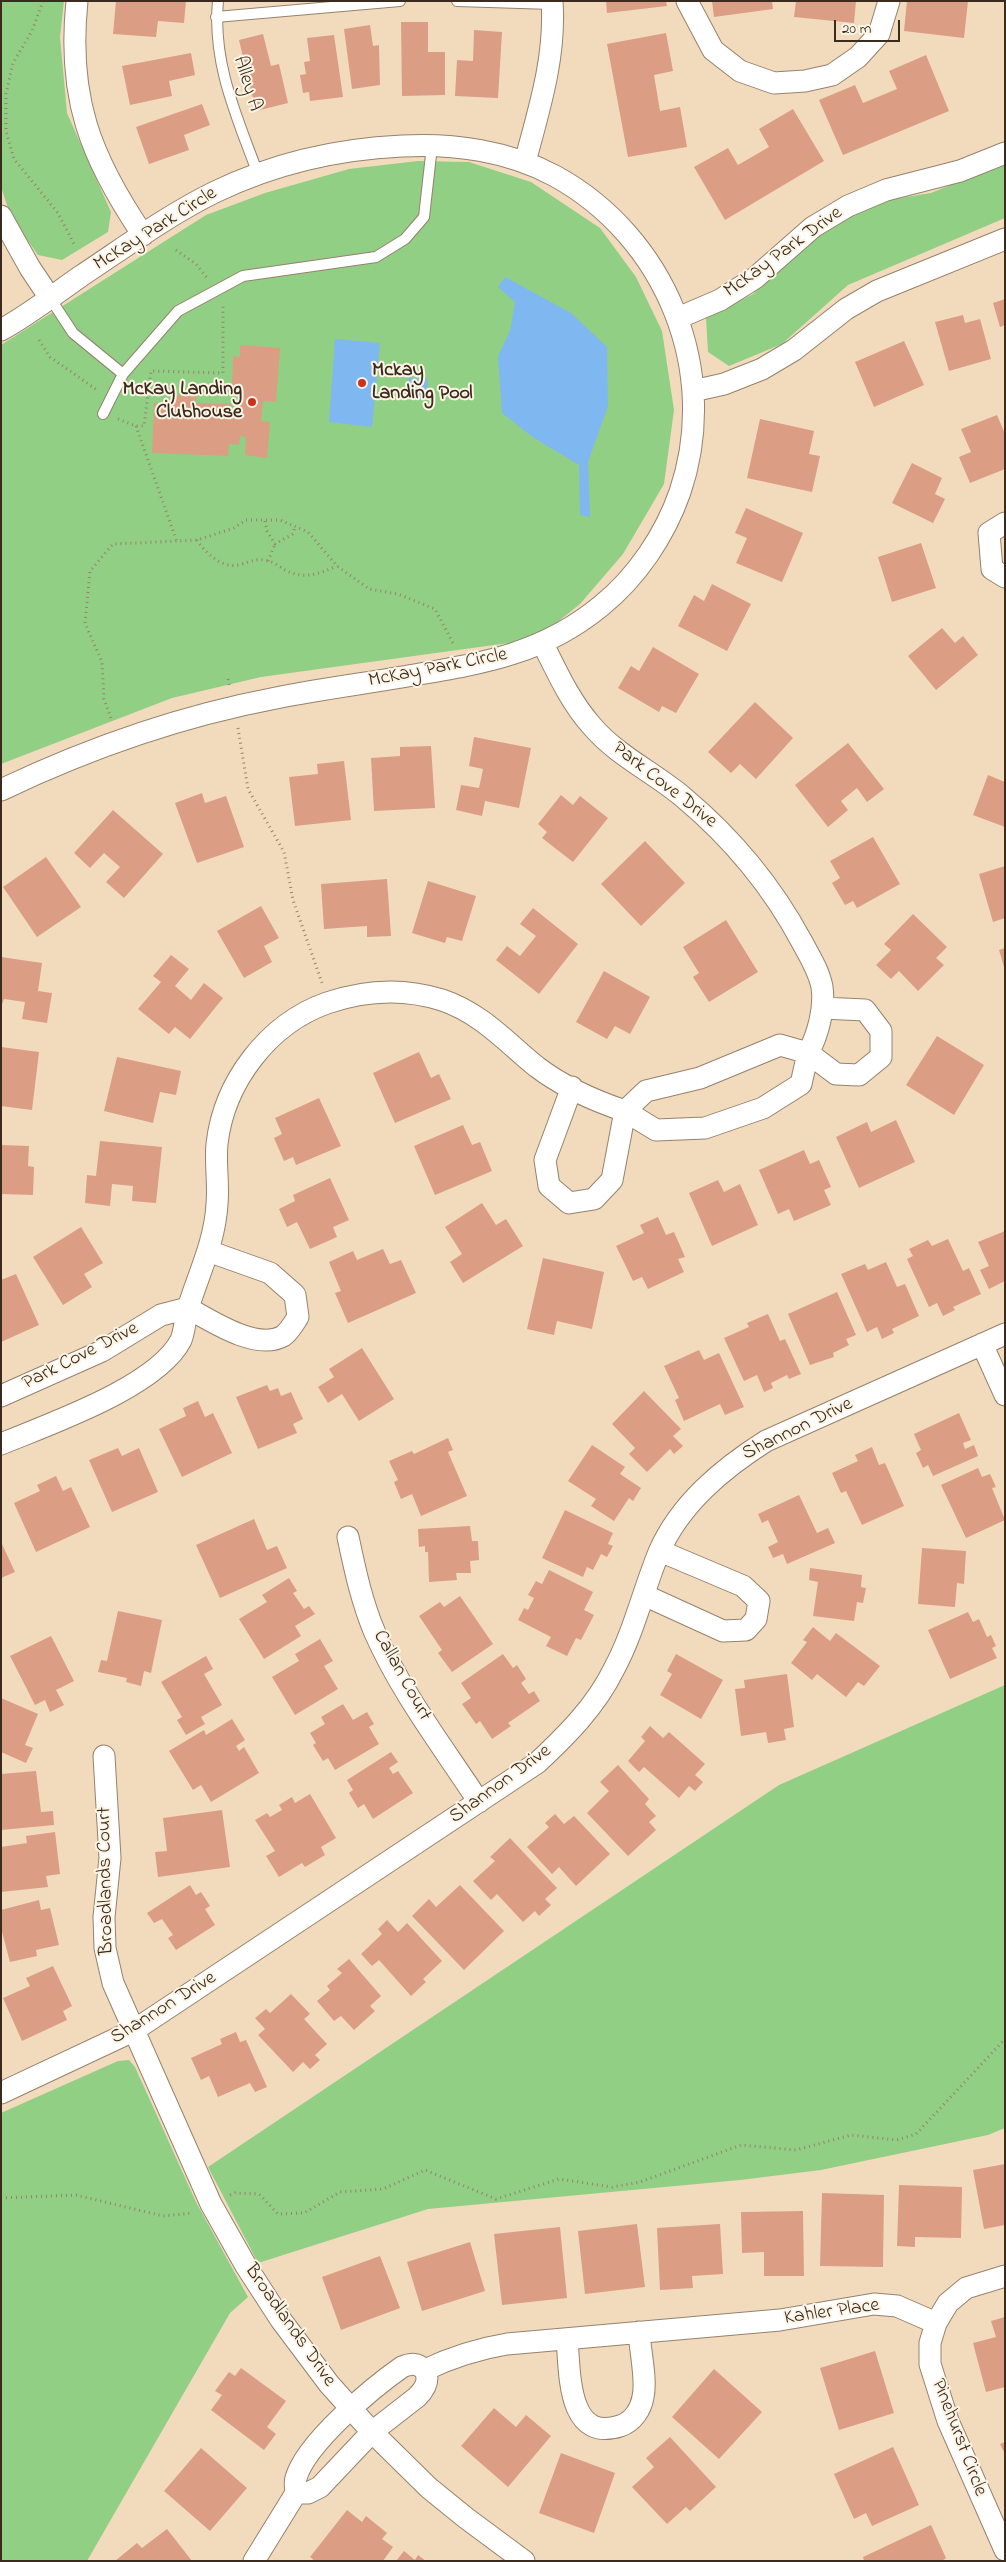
<!DOCTYPE html>
<html>
<head>
<meta charset="utf-8">
<style>
  body { margin:0 }
  #map { position:relative; width:1006px; height:2562px; overflow:hidden; background:#f2dbbc; font-family:"Indie Flower",sans-serif }
  canvas { display:block }
  .frame { position:absolute; inset:0; border:2px solid #3b2a1e; pointer-events:none }
  .scale { position:absolute; left:834px; top:20px; width:66px; height:22px; box-sizing:border-box; border:2px solid #3b2a1e; border-top:0; padding-left:6px; font-size:15px; line-height:18px; white-space:nowrap; color:#3b2a1e; -webkit-text-stroke:4px #fcf5e5; paint-order:stroke }
</style>
</head>
<body>
<div id="map">
<canvas width="1006" height="2562"></canvas>
<div class="frame"></div>
<div class="scale">20 m</div>
</div>
<script>
const g = document.querySelector('canvas').getContext('2d');
g.lineJoin = 'round';
function fillPath(path, color) {
  g.fillStyle = color;
  g.fill(path, 'evenodd');
}
function stroke(path, color, width, dash) {
  g.strokeStyle = color;
  g.lineWidth = width;
  g.lineCap = dash ? 'butt' : 'round';
  g.setLineDash(dash || []);
  g.stroke(path);
}
function write(font, color, halo, rows, align = 'center') {
  g.font = font + ' "Indie Flower",sans-serif';
  g.lineWidth = 4;
  g.setLineDash([]);
  g.textBaseline = 'middle';
  g.strokeStyle = halo;
  g.fillStyle = color;
  for (const [text, x, y, turn = 0] of rows) {
    g.save();
    g.translate(x, y);
    g.rotate((+turn || 0) * Math.PI / 180);
    g.textAlign = isNaN(turn) ? turn : align;
    if (halo) g.strokeText(text, 0, 0);
    g.fillText(text, 0, 0);
    g.restore();
  }
}
fillPath(new Path2D(`
  M1,1H64L60,37L67,113L111,212L108,232L62,260L38,255L11,217L1,187Z
  M418,161L469,162L531,182L600,228L636,277L662,331L674,410L664,484L623,554L580,604L550,628L516,642L261,677L172,698L1,764V345L206,215L265,193L349,169Z
  M1005,163V218L848,285L782,344L729,366L708,352L706,318L753,294L818,232L875,202L931,193Z
  M1005,1685V2128L988,2135L821,2170L740,2180L428,2209L258,2263L208,2167L779,1785Z
  M129,2060L135,2067L196,2202L248,2297L230,2313L87,2561H1V2113L118,2061Z`), '#91cf85');
fillPath(new Path2D(`
  M505,277L571,313L607,347L608,406L588,462L590,517L580,515L579,465L534,438L502,413L498,356L510,331L515,302L498,287Z
  M335,339L380,343L372,427L329,422Z
  M409,378L428,379L426,400L407,398Z`), '#7fb8f0');
fillPath(new Path2D(`
  M116,1H186L184,23L158,21L156,37L113,34Z
  M606,1H666L667,6L607,13Z
  M712,1H772L773,9L714,17Z
  M796,1H856L854,23L794,17Z
  M907,1H968L964,38L904,31Z
  M401,22H428V52H445V95L402,96Z
  M370,25L373,46L379,45L380,85L352,89L344,29Z
  M474,30L502,32L498,98L455,96L457,60L473,61Z
  M666,33L673,71L654,75L660,111L680,107L687,147L628,157L607,44Z
  M263,34L271,66L279,64L288,103L256,111L239,40Z
  M334,35L343,97L310,101L309,92L303,93L300,75L306,74L304,62L310,61L307,38Z
  M191,53L195,75L169,81L172,96L130,105L122,66Z
  M926,55L949,111L843,155L819,100L855,85L863,103L897,89L889,71Z
  M202,104L210,125L184,135L189,150L149,164L136,127Z
  M793,109L824,161L725,220L694,167L728,148L738,165L769,147L759,129Z
  M1005,299V325L1000,327L993,303Z
  M963,315L965,323L980,319L991,359L949,371L935,322Z
  M904,341L924,385L874,407L855,362Z
  M240,345L280,348L276,402L263,401L261,421L270,422L267,458L245,455L246,437L240,436L239,445L229,444L228,456L152,453L154,403L174,405L175,395L196,396V403L231,404V410H240L241,385H232L233,356L240,357Z
  M997,415L1005,434V469L970,483L959,457L971,452L961,429Z
  M760,419L814,431L809,454L820,456L812,492L747,478Z
  M912,463L942,478L935,494L945,499L933,523L892,503Z
  M746,508L803,533L782,582L736,563L747,538L735,533Z
  M921,543L936,588L892,602L878,557Z
  M712,584L751,604L727,651L678,626L694,595L704,601Z
  M942,628L955,643L963,636L978,655L936,690L908,656Z
  M653,647L699,674L676,713L662,706L659,712L618,688L631,666L639,671Z
  M755,702L793,738L756,779L740,764L731,773L708,752Z
  M474,737L531,748L519,808L485,801L482,816L456,810L461,785L479,788L483,769L469,766Z
  M848,743L884,789L867,802L857,788L841,801L848,810L828,827L795,785Z
  M431,746L435,808L374,811L371,758L400,756V747Z
  M344,761L351,820L295,826L289,777L318,774L317,764Z
  M988,775L1005,782V827L973,815Z
  M202,793L205,803L226,796L244,847L197,863L175,803Z
  M561,795L573,805L580,796L608,818L573,862L542,838L547,832L538,824Z
  M113,810L163,854L124,898L106,882L120,867L104,853L90,868L74,853Z
  M873,837L900,884L857,908L853,901L845,905L832,883L840,878L830,861Z
  M645,841L685,883L641,926L601,884Z
  M46,857L81,907L37,937L3,887Z
  M1005,866V918L993,922L979,874Z
  M387,879L391,936L367,937V926L324,929L321,884Z
  M428,881L476,896L462,941L447,937L445,943L412,933Z
  M261,906L279,938L264,946L272,962L244,978L217,931Z
  M533,908L578,944L539,994L496,960L507,946L520,956L536,936L520,924Z
  M913,914L947,947L936,958L944,965L918,991L899,971L891,979L876,965L891,950L884,944Z
  M726,920L758,972L709,1002L693,977L699,973L683,947Z
  M1005,948V967H1004L999,950Z
  M171,955L189,969L175,986L191,1000L204,983L223,998L190,1039L175,1027L169,1034L138,1009L161,982L153,976Z
  M1,957L42,963L38,991L52,993L47,1023L22,1019L25,1002L4,999L1,1007Z
  M604,971L650,997L630,1034L615,1026L607,1039L576,1022Z
  M937,1036L984,1065L954,1115L906,1085Z
  M1,1047L39,1052L32,1110L1,1106Z
  M419,1052L431,1078L439,1074L451,1099L395,1123L373,1073Z
  M117,1057L181,1071L176,1095L160,1092L153,1123L104,1111Z
  M319,1098L341,1146L296,1165L293,1157L284,1161L274,1138L282,1134L275,1118Z
  M896,1120L915,1162L859,1188L836,1137L867,1122L871,1132Z
  M463,1125L472,1145L480,1142L492,1171L435,1195L414,1146Z
  M100,1141L162,1147L156,1203L132,1201L133,1186L112,1184L110,1206L85,1203L87,1175L96,1176Z
  M1,1145L29,1146L28,1166L34,1167L33,1195L1,1194Z
  M804,1150L810,1164L819,1160L831,1187L824,1190L831,1205L794,1221L789,1209L778,1214L759,1170Z
  M330,1178L349,1220L333,1227L337,1237L310,1249L297,1222L287,1227L279,1209L295,1201L293,1195Z
  M718,1180L724,1192L740,1184L758,1225L712,1246L689,1193Z
  M482,1203L496,1225L506,1219L523,1246L463,1283L450,1262L462,1254L445,1227Z
  M658,1217L666,1235L674,1232L685,1257L678,1259L684,1272L648,1289L642,1277L633,1281L616,1246L644,1233L640,1225Z
  M81,1227L103,1263L84,1274L92,1287L63,1305L33,1257Z
  M1005,1231V1281L989,1289L980,1270L989,1266L978,1242Z
  M948,1239L963,1271L969,1268L981,1294L953,1307L955,1310L943,1316L937,1303L929,1307L907,1259L913,1256L909,1249L928,1240L932,1246Z
  M383,1249L390,1264L401,1260L416,1293L348,1323L335,1293L341,1291L329,1262L353,1251L357,1260Z
  M543,1258L604,1272L592,1329L557,1321L554,1335L527,1329Z
  M886,1262L897,1287L905,1284L919,1316L892,1329L894,1333L882,1339L877,1327L867,1332L841,1274L865,1264L868,1270Z
  M16,1274L39,1325L1,1342V1280Z
  M837,1292L856,1335L846,1339L849,1345L833,1353L834,1357L810,1365L788,1314Z
  M768,1314L780,1341L785,1339L801,1374L789,1379L787,1375L771,1383L773,1388L764,1392L757,1375L744,1381L724,1338L749,1327L747,1323Z
  M362,1348L394,1399L359,1421L342,1394L328,1403L318,1387L334,1377L329,1369Z
  M699,1350L704,1360L719,1353L744,1407L725,1415L720,1404L684,1421L675,1400L679,1398L664,1366Z
  M267,1385L270,1391L278,1388L281,1396L291,1392L303,1419L293,1424L297,1433L258,1449L236,1397Z
  M644,1391L681,1429L673,1436L683,1446L674,1454L670,1449L647,1472L629,1454L635,1448L612,1424Z
  M198,1401L205,1417L213,1413L232,1453L182,1477L159,1429L186,1416L183,1408Z
  M959,1413L971,1440L963,1443L965,1449L974,1445L978,1456L933,1476L928,1465L923,1468L916,1453L921,1450L914,1434Z
  M448,1438L453,1450L448,1452L467,1496L421,1516L412,1494L401,1499L394,1482L398,1480L389,1461L412,1451L414,1454Z
  M592,1445L625,1467L620,1474L641,1488L633,1501L629,1498L614,1521L591,1506L596,1499L568,1481Z
  M872,1447L879,1465L885,1463L904,1506L862,1525L846,1491L841,1493L832,1473L858,1461L855,1455Z
  M118,1448L122,1456L139,1448L158,1492L112,1512L89,1460Z
  M978,1468L982,1477L990,1474L996,1487L992,1488L1005,1520L966,1538L941,1485Z
  M56,1476L63,1491L71,1487L90,1527L36,1552L14,1503L40,1491L37,1485Z
  M799,1495L817,1533L828,1528L835,1543L787,1564L783,1554L773,1558L768,1547L778,1542L768,1520L762,1523L758,1514Z
  M565,1510L613,1533L608,1544L613,1546L607,1557L601,1554L593,1570L587,1567L583,1577L542,1558Z
  M254,1519L267,1550L277,1546L287,1568L220,1598L196,1545Z
  M470,1526L472,1541H478L479,1560L470,1561L471,1573H456L457,1580L429,1582L428,1552H425V1546L419,1547L418,1529Z
  M1,1542L15,1572L1,1578Z
  M922,1548L966,1551L964,1584L957,1583L955,1607L918,1604Z
  M810,1568L862,1575L861,1587L866,1588L863,1603L857,1602L854,1621L813,1616L818,1582L809,1580Z
  M549,1570L593,1592L584,1610L594,1615L581,1640L576,1638L567,1656L546,1646L551,1637L518,1620L524,1608L528,1610L534,1598L528,1595L536,1581L542,1584Z
  M289,1578L297,1591L293,1593L304,1609L309,1606L315,1614L295,1626L301,1636L264,1659L239,1619L267,1602L262,1595Z
  M460,1596L493,1644L452,1672L438,1653L442,1650L419,1616L440,1602L444,1607Z
  M118,1611L162,1620L151,1673L144,1671L141,1686L126,1682L127,1678L98,1672L101,1660L107,1661Z
  M968,1612L973,1622L979,1619L987,1637L991,1635L996,1646L992,1648L997,1658L950,1679L928,1630Z
  M813,1627L830,1641L836,1633L880,1666L864,1686L858,1682L846,1697L817,1674L812,1680L791,1663L807,1642L803,1640Z
  M51,1636L74,1681L56,1690L64,1705L50,1712L45,1700L35,1705L10,1656Z
  M320,1639L333,1661L324,1666L338,1689L295,1715L272,1677L299,1661L295,1654Z
  M503,1654L513,1668L517,1665L526,1679L521,1683L529,1694L534,1691L540,1701L508,1723L511,1726L492,1739L480,1721L476,1724L462,1704L471,1698L461,1683Z
  M676,1654L723,1680L701,1719L660,1695L672,1674L667,1671Z
  M206,1656L213,1669L204,1674L222,1705L201,1717L205,1724L186,1735L177,1720L182,1717L161,1682Z
  M787,1674L794,1727L784,1729L786,1740L768,1743L766,1732L741,1736L735,1689L745,1688L744,1680Z
  M1,1698L38,1714L25,1745L33,1748L26,1763L1,1752Z
  M343,1704L353,1720L367,1712L374,1724L369,1727L379,1744L335,1770L328,1758L323,1761L313,1745L316,1743L310,1733L325,1724L321,1717Z
  M232,1719L245,1740L236,1746L239,1751L244,1747L259,1773L211,1802L201,1785L193,1790L169,1751L204,1730L206,1735Z
  M650,1726L663,1738L669,1732L705,1764L695,1775L703,1782L695,1791L689,1786L679,1798L644,1767L639,1772L628,1761L645,1741L641,1737Z
  M391,1752L398,1762L389,1768L393,1774L398,1771L413,1793L373,1819L364,1804L358,1808L349,1793L353,1790L347,1780Z
  M618,1765L649,1799L645,1804L656,1816L649,1822L656,1830L628,1856L587,1813L609,1791L600,1782Z
  M36,1771L41,1812L53,1811L54,1825L1,1830V1774Z
  M310,1794L336,1838L321,1847L325,1855L305,1867L302,1863L279,1877L266,1856L275,1851L255,1820L267,1813L270,1817L282,1810L279,1805L292,1797L295,1803Z
  M222,1810L230,1867L158,1877L155,1852L167,1851L163,1818Z
  M555,1814L564,1824L574,1816L610,1854L576,1886L559,1867L552,1874L527,1847L549,1827L545,1823Z
  M55,1832L60,1874L46,1876L48,1887L1,1892V1847L27,1843L26,1836Z
  M510,1838L557,1888L545,1899L551,1905L539,1916L535,1911L523,1922L497,1894L491,1900L473,1881L495,1861L490,1857Z
  M190,1885L196,1895L201,1892L210,1906L205,1909L215,1925L176,1950L168,1938L173,1935L162,1919L154,1923L147,1913Z
  M460,1885L504,1931L464,1970L412,1916L429,1899L436,1907Z
  M39,1900L41,1910L50,1908L59,1945L36,1950L37,1956L10,1962L1,1928V1910Z
  M387,1920L398,1932L407,1923L442,1961L423,1979L426,1982L411,1996L379,1960L372,1966L361,1954L382,1934L378,1929Z
  M349,1959L381,1996L370,2006L375,2011L354,2030L341,2016L334,2021L317,2001L330,1990L327,1986L342,1973L337,1969Z
  M53,1966L72,2006L63,2011L67,2020L22,2041L3,1998L30,1986L26,1978Z
  M291,1994L310,2014L304,2019L327,2044L315,2055L320,2060L310,2069L303,2062L293,2072L258,2035L265,2029L255,2018L266,2009L270,2013Z
  M236,2032L240,2042L246,2040L267,2087L255,2092L250,2083L218,2097L209,2076L201,2080L191,2058L222,2044L220,2039Z
  M1005,2164V2225L984,2229L973,2170Z
  M899,2185L962,2187L961,2238L915,2237V2247L897,2246Z
  M822,2193L884,2195L883,2267L820,2266Z
  M803,2211L804,2276H764V2252L742,2253L741,2212Z
  M637,2224L645,2287L585,2294L578,2231Z
  M720,2224L723,2274L692,2276L693,2288L660,2290L657,2228Z
  M560,2227L567,2298L502,2305L494,2234Z
  M470,2242L485,2291L422,2311L407,2262Z
  M380,2256L400,2308L341,2330L322,2277Z
  M1005,2317V2387L986,2392L973,2343L996,2337L991,2321Z
  M875,2351L894,2413L839,2430L820,2368Z
  M241,2368L286,2401L267,2427L276,2434L264,2450L211,2410L222,2395L215,2391L229,2372L235,2376Z
  M714,2369L762,2412L719,2459L672,2417Z
  M494,2408L516,2427L526,2415L551,2436L508,2487L461,2446Z
  M670,2437L716,2487L690,2511L686,2507L667,2524L632,2487L654,2467L646,2458Z
  M1005,2442V2454L1000,2444Z
  M893,2447L919,2505L872,2526L866,2513L854,2519L834,2474Z
  M201,2448L247,2488L210,2531L164,2491Z
  M561,2453L615,2473L594,2533L539,2513Z
  M347,2510L362,2522L366,2516L387,2533L382,2539L393,2547L383,2561H315L310,2557Z
  M931,2525L946,2558L942,2561H864L863,2557Z
  M167,2529L192,2561H115L137,2543L142,2548Z
  M404,2551L415,2560L418,2555L426,2561H396Z`), '#dc9d85');
const lane = new Path2D(`
  M218,1C212,63 237,117 258,174
  M457,1L552,4
  M216,17L400,1
  M50,298L73,333L123,374L103,414
  M123,374L178,311L243,276L376,257L405,239L424,217L432,146`);
const street = new Path2D(`
  M77,1C67,97 90,157 143,235
  M687,1L713,50L740,71L774,83L805,81L832,75L858,57L879,34L889,1
  M525,162C539,109 556,57 552,1
  M1,216L30,268L50,298
  M678,318L720,300L755,278L813,227L848,206L886,190L960,171L1005,153
  M1,330C29,315 55,294 81,276C125,247 168,215 215,192C273,164 337,149 402,146C453,143 509,151 555,176C666,237 721,371 680,492C665,535 637,577 601,606C544,653 485,663 414,675C368,683 322,689 276,698C181,716 89,748 1,790
  M693,391L724,384L762,369L794,350L846,309L877,291L1005,239
  M1005,523L989,533L992,569L1005,577
  M543,644C557,672 570,701 591,725C616,755 653,772 683,797C732,838 772,886 802,942C810,957 819,971 822,987C825,1008 818,1035 808,1053L836,1074L859,1075L881,1057V1031L865,1010L822,1008
  M780,1045L808,1053L801,1084L763,1108L705,1128L656,1130L625,1111L646,1091L700,1078Z
  M982,1344L1005,1395
  M1,1396L102,1351L161,1315L188,1308C211,1321 257,1351 283,1336C289,1332 294,1323 298,1317L295,1295L270,1273L208,1251
  M1,1444C49,1424 157,1387 181,1340C185,1330 185,1318 188,1308C199,1273 215,1241 217,1204C219,1184 215,1164 217,1144C224,1082 268,1024 327,1003C365,990 404,988 442,1000C481,1013 506,1042 537,1067C562,1086 595,1101 625,1111L612,1180L594,1199L569,1203L549,1186L545,1160L572,1087
  M348,1537C355,1570 362,1603 375,1633C402,1694 443,1747 479,1802
  M644,1595L723,1631L746,1630L756,1619L759,1601L743,1586L660,1551
  M104,1756L110,1858L104,1917L105,1948L113,1983L211,2204L246,2266L281,2320L329,2384L372,2432L429,2488L466,2518L524,2561
  M1,2093L133,2031L537,1763C567,1735 596,1706 614,1669C634,1632 643,1591 659,1552C680,1504 722,1469 766,1441L1005,1334
  M1005,2276L966,2288L948,2303L936,2323L930,2343V2364L948,2421L1005,2550
  M567,2339C570,2372 567,2443 620,2426C633,2422 641,2409 643,2397C647,2380 640,2351 639,2332
  M425,2370C452,2357 477,2349 507,2344L780,2320L874,2304L897,2306L936,2323
  M254,2561L296,2493C296,2488 294,2483 296,2478C306,2443 372,2388 402,2367C412,2363 417,2363 425,2370C430,2381 425,2389 417,2397L372,2432L320,2487L308,2493H296`);
stroke(lane, '#96826d', 12);
stroke(street, '#96826d', 23);
stroke(new Path2D(`
  M43,1L32,31L13,63L6,94V131L14,159L58,213L75,246
  M176,250L196,264L207,278
  M39,340L50,357L97,390
  M118,419L136,426H144L151,371L223,373V304
  M136,426L177,542
  M265,521L267,531L275,544L293,534L295,526
  M197,540C204,552 223,569 238,565C249,563 256,557 268,561C274,562 280,567 285,570C305,580 318,574 337,566
  M268,561L275,544
  M228,679L230,688
  M111,718L104,699L102,662L85,623L90,571L113,544L197,540L234,528L246,520H280L308,532L337,566L369,589L398,594L435,609L454,645
  M238,728L248,789L284,852L293,900L322,983
  M230,2195L235,2193L259,2194L278,2214L304,2213L340,2192L383,2189L425,2170L496,2199L559,2179L612,2187L640,2182L741,2145L796,2150L851,2135L897,2140L916,2134L1005,2039
  M1,2198L76,2195L163,2216L193,2213`), '#96826d', 3, [1, 4]);
stroke(lane, '#fff', 10);
stroke(street, '#fff', 21);
for (const [x, y, r, color] of [
  [362,383,5,"#c8321e"],
  [252,402,5,"#c8321e"]
]) {
  const dot = new Path2D();
  dot.arc(x, y, r, 0, 2 * Math.PI);
  g.fillStyle = color;
  g.fill(dot);
  stroke(dot, '#fcf5e5', 2);
}
write('20px', '#3b2a1e', '#fcf5e5', [
  ["Alley A",246,84,73],
  ["McKay Park Circle",156,230,-32],
  ["McKay Park Drive",784,253,-36],
  ["McKay Park Circle",438,669,-11],
  ["Park Cove Drive",664,786,38],
  ["Park Cove Drive",81,1357,-27],
  ["Shannon Drive",798,1430,-26],
  ["Callan Court",401,1676,61],
  ["Shannon Drive",501,1785,-36],
  ["Broadlands Court",107,1881,-91],
  ["Shannon Drive",164,2009,-32],
  ["Kahler Place",832,2313,-8],
  ["Broadlands Drive",289,2326,55],
  ["Pinehurst Circle",958,2438,69]
]);
write('bold 20px', '#3b2a1e', '#fcf5e5', [
  ["Mckay",372,372],
  ["Landing Pool",372,395],
  ["McKay Landing",242,391,"right"],
  ["Clubhouse",242,414,"right"]
], 'left');
</script>
</body>
</html>
